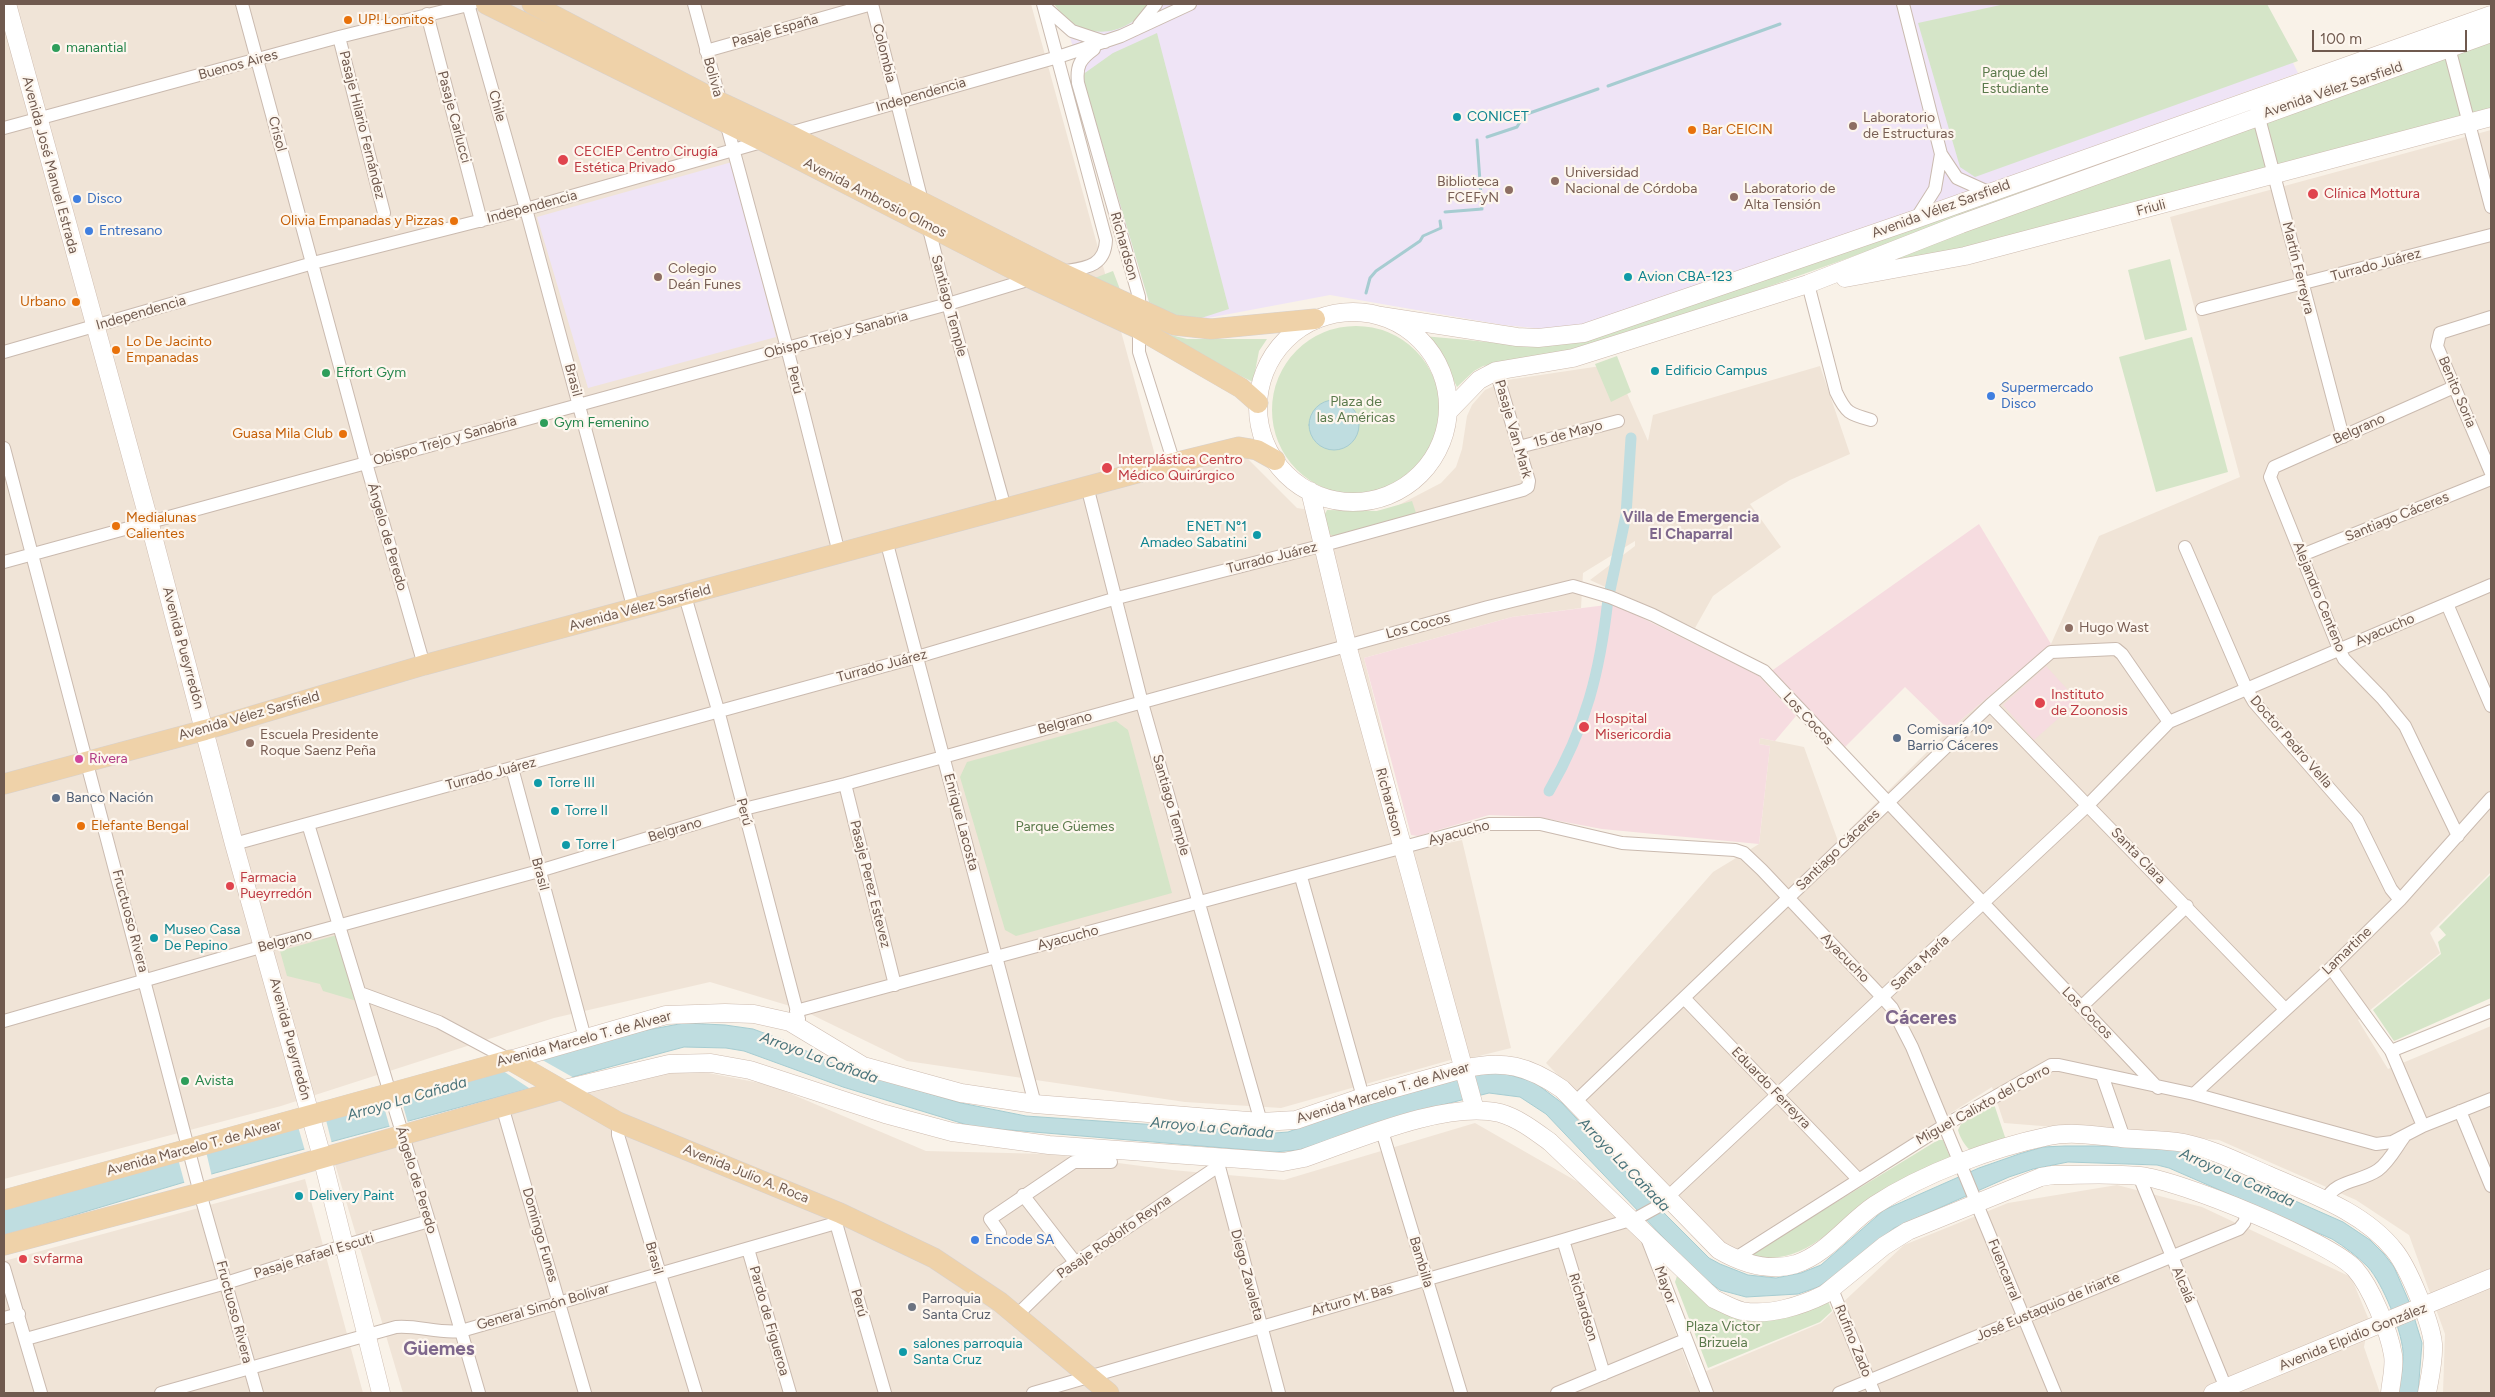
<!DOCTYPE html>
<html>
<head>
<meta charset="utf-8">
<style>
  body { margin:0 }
  #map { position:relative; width:2495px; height:1397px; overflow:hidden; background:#f9f2e8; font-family:Figtree,sans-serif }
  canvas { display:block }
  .frame { position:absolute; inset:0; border:5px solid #705a4f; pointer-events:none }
  .scale { position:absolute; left:2312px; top:30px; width:155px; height:22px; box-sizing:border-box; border:2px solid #705a4f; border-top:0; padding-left:6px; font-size:15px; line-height:18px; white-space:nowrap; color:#705a4f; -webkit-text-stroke:4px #fdf6ee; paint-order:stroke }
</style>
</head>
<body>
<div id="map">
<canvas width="2495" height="1397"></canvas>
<div class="frame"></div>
<div class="scale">100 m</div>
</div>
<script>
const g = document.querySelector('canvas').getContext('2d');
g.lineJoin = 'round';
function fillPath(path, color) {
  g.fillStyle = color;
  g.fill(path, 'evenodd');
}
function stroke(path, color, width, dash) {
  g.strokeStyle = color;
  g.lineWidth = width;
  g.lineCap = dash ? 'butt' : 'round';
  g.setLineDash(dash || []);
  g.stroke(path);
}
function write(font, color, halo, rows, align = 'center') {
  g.font = font + ' Figtree,sans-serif';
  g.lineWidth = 4.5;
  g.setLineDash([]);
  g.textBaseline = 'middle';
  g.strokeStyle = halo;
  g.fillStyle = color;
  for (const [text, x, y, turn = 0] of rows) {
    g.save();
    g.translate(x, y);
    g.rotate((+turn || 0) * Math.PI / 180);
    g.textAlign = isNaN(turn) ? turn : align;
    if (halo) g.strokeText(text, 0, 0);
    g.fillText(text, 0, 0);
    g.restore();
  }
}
fillPath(new Path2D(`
  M4,4H1031L1161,477L1243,454L1297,508L1348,516L1393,508L1441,483L1456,467L1462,449L1467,416L1472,405L1485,390L1507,380L1614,364L1648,441L1653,415L1820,366L1850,454L1790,480L1750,504L1781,547L1713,596L1695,628L1590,580L1635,546V541L1583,573L1581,608L1512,617L1364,658L1412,851L1462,840L1511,1048L1471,1058L1454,1059L1281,1108L1185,1102L907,1061L800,1009L710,982L554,1018L281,1106L4,1179Z
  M2491,130V872L2430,933L2440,953L2358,1020L2388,1069L2491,1026V1393H2443L2445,1334L2409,1235L2356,1200L2219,1140L2004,1123L1992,1087L1733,1251L1546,1063L1713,872L1759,844L1770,746L1759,744L1760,738L1804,747L1838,841L1949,730L2051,644L2099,536L2240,477L2170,217Z
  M683,1068L770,1085L926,1151L1049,1154L1172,1170L1284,1180L1475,1123L1604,1197L1638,1232L1692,1377L1821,1323L1904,1245L2008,1203L2117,1185L2202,1207L2351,1277L2369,1320L2364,1347L2380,1393H403L335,1164L536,1101Z
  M305,1179L363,1393H4V1261Z`), '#f0e4d7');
fillPath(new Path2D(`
  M1060,4H2264L2298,73L1595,326L1544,329L1503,325L1330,295L1192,321L1149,302Z
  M732,162L776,337L588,388L537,217Z`), '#efe4f6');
fillPath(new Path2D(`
  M1979,524L2051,644L1949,730L1905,687L1845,747L1770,672Z
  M1614,604L1759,676L1796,716L1775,741L1760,738L1759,744L1770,746L1759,844L1602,829L1538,817L1489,815L1418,836L1411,835L1364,658L1512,617Z
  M2046,666L2078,701L2034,740L2003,705Z`), '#f6dce0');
fillPath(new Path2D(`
  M1054,4H1150C1131,32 1095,42 1067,19C1062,15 1058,9 1054,4Z
  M2005,4H2267L2298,61L1975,177L1960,167L1918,23Z
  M1157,33L1229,309L1192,321L1175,316L1149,302L1082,75L1113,53Z
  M2491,33V117L2164,205L1808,284Z
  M2235,112L2237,119L1594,349L1483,366L1474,371L1457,387L1443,359L1423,336C1479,340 1537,351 1593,339Z
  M2170,259L2187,330L2145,340L2128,270Z
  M1113,271L1121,292L1092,279Z
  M1272 410a84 84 0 1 1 168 0a84 84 0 1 1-168 0Z
  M1163,333L1187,339H1267L1259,351L1253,382L1161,337Z
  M2192,337L2228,472L2156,492L2119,357Z
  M1617,356L1631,392L1611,402L1595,364Z
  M1412,501L1416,513L1333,536L1328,533L1323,518L1327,510L1377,511Z
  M1116,721L1128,730L1172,893L1016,936L1005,930L960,777L967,762Z
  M2491,874V998L2394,1041L2373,1010L2441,954L2438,942L2446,935L2439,927Z
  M337,935L357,1001L323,991L320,984L287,976L280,951Z
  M1994,1104L2006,1140L1970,1150C1964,1145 1960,1137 1958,1130L1961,1124Z
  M1938,1140H1943L1950,1157C1926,1169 1900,1179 1878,1194C1832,1223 1809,1268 1748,1256Z
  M1682,1275L1739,1314L1827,1299L1832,1311L1820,1322L1708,1368L1675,1282L1677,1276Z`), '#d5e5c8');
const water = new Path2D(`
  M1309 425a25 25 0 1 1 50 0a25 25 0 1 1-50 0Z
  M685,1023L725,1025L753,1029L783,1040L832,1063L866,1075L961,1103L1026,1116L1275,1133L1288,1132L1385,1097L1454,1079L1496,1071L1534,1082L1562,1103L1666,1215L1709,1258L1720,1264L1748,1275L1776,1278L1801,1273L1821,1265L1884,1210L1979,1168L2019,1154L2043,1147L2065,1146H2163L2191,1155L2343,1222L2370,1240L2384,1254L2394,1267L2410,1304L2422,1343L2418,1393H2398C2400,1380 2404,1365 2403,1351C2401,1329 2383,1284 2368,1267C2357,1256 2345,1247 2332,1239L2169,1168L2157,1165L2068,1162L2033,1169L2009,1177L1894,1228L1836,1275L1818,1287L1798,1294L1746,1297L1720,1290L1698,1274L1546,1114L1520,1097L1489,1093L1395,1117L1299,1150L1273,1152L974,1127L843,1087L744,1051L726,1048L684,1047L215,1173L4,1236V1207L642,1031Z`);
fillPath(water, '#bfdde0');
stroke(water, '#a6ccd1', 1);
fillPath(new Path2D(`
  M537,1057L576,1079L532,1090L497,1067Z
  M400,1095L408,1123L390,1128L382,1100Z
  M325,1116L332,1144L305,1151L297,1123Z
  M205,1147L212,1177L185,1185L177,1155Z`), '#f9f2e8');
stroke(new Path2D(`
  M1608,86L1780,24
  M1487,137L1517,127L1524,115L1598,89
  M1445,212L1482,209L1477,140
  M1366,293L1370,278L1376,271L1420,241L1423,236L1441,228L1440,221`), '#a6ccd1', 3);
stroke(new Path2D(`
  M1609,595L1626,515L1631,438
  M1549,791C1586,727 1600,672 1608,599`), '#bfdde0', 11);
const street = new Path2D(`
  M242,4L366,463L424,665
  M468,4L526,209L634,610
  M694,4L787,348L839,553
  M872,4L948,304L1005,508
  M1043,4L1106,240C1105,268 1083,268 1061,272
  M1903,4L1941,154L1957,178L1988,192
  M1046,8L1072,31L1105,42
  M427,14L481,221
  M1139,25L1156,4
  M339,37L384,213
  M2447,40L2491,207
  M1094,49C1080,59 1076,66 1078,83L1139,297V352L1174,463
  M706,51L872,4
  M2254,99L2343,437
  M4,128L339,37L472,4
  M786,134L1058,57L1121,36L1190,4
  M1916,219L1935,189L1941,154
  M1808,284L1836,392C1846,413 1849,414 1871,420
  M2202,309L2491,235
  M2491,317L2440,333L2437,346L2491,473
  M4,352L313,263L526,209L765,141
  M2454,387L2274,467L2270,477L2339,649L2344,659L2382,698L2405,726L2458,836
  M1519,447L1618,421
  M4,448L200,1193L257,1393
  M1087,486L1142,703L1261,1122
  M886,540L1035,1104
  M2185,547L2246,688L2254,702L2357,820L2391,889L2400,900
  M2302,555L2491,479
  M4,562L948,304L1034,278
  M685,596L718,710L799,1019
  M2447,604L2491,706
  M1990,705L2285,1009
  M512,768L585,1038
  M845,784L895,985
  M308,824L429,1221L479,1393
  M234,844L917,657L1117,598L1324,545L1523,490L1528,487L1529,481L1496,371
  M1301,877L1363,1097
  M2331,968L2391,1051L2423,1126
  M360,993L439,1022L510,1060
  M1684,998L1858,1179
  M2081,1007L2187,906
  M796,1011L1489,824H1540L1622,843L1735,850L1744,853L1762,870L1883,998L1892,1008L1912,1047L2055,1393
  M4,1021L264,946L539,871L744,809L845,784L1488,607L1573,586L1610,597L1653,615L1764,671L2158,1088
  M2391,1051L2491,1011
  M2102,1075L2124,1138
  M2194,1094L2331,968L2400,900L2491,798
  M1575,1102L1990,705L2051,652L2116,649L2122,654L2169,722
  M502,1106L585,1393
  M2460,1111L2491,1186
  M618,1122V1135L696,1393
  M1382,1131L1461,1393
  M1217,1159L1279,1393
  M2139,1176L2228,1393
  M1023,1195L1075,1262
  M2326,1200C2335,1180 2361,1182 2378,1170C2389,1162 2396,1148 2404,1137
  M839,1216L836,1223L885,1393
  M1000,1233L990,1219L1074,1162H1111
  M1647,1238L1707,1393
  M1563,1240L1604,1374
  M748,1249L790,1393
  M1734,1259L1945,1125L2051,1065H2059L2194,1094L2376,1144L2392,1142L2423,1126L2491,1099
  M4,1268L41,1393
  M1832,1289L1874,1393
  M1017,1315L1060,1273L1217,1167
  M4,1318L19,1314
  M26,1339L226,1283L343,1246L429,1221
  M161,1393L396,1327C418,1325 439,1334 461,1331L836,1223
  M1033,1393L1563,1240L1637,1218L1657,1207L2088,805L2169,722L2491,585
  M1557,1393L1685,1340
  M1839,1393L2239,1229L2244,1223L2248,1212`);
const secondary = new Path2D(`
  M7,4L149,521L234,844L322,1157L381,1393
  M1845,278L1965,256L2491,117
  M1258 407a95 95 0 1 1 190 0a95 95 0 1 1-190 0Z
  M1381,316L1517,337L1538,338L1584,333L1916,219L2491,15
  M1448,412L1479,380L1496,371L1573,358L1808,284L1961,224L2491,33
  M1310,491L1347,645L1475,1110
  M510,1060L666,1015L725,1013L754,1014L790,1022L863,1066L961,1093L1035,1104L1261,1122L1296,1120L1363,1097L1463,1069C1503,1059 1529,1066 1562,1089L1719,1250C1743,1264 1769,1272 1796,1264C1827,1254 1848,1223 1875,1205C1924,1173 1992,1148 2049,1136C2072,1131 2098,1136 2121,1138C2142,1140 2163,1139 2184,1143C2213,1149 2240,1163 2268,1175C2311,1194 2363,1211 2394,1250C2408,1267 2431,1322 2433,1344C2434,1360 2430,1377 2427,1393
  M560,1090L669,1064L711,1063L750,1070L885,1114L952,1132L1049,1145L1283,1162L1304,1158C1356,1140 1446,1100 1500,1113C1518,1118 1535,1131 1550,1142L1714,1299C1723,1303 1733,1309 1742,1311C1769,1316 1801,1306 1825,1294L1884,1246L1908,1231L2041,1177L2053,1175C2081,1175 2111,1173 2140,1176C2179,1180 2329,1241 2355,1269C2371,1287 2389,1331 2393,1355C2395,1367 2391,1381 2390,1393
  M2213,1393L2491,1278`);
const primary = new Path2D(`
  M486,4L763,141L1032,279L1139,329L1241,388L1258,403
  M532,4L720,102L788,134L1060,272L1174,325L1211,329L1315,319
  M4,784L205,730L424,665L1174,463L1239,447L1257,450L1275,460
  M4,1200L510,1060L618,1122L840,1213L934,1258L1000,1302L1109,1393
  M4,1245L200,1193L560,1090`);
stroke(street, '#cabaaf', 14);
stroke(secondary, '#cebcb0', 19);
stroke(primary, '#d7d1ce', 21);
stroke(street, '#fff', 12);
stroke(secondary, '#fff', 18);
stroke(primary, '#efd2a9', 20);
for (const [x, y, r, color] of [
  [348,20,5,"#e8710a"],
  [56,48,5,"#2e9e5b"],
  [1457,117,5,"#0f9aa8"],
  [1853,126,5,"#8d6e63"],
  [1692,130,5,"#e8710a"],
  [563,160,6,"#e0444e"],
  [1555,181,5,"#8d6e63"],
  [1509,190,5,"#8d6e63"],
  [2313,194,6,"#e0444e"],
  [1734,197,5,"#8d6e63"],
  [77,199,5,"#3f7fe0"],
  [454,221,5,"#e8710a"],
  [89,231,5,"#3f7fe0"],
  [658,277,5,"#8d6e63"],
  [1628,277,5,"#0f9aa8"],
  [76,302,5,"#e8710a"],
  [116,350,5,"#e8710a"],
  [1655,371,5,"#0f9aa8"],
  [326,373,5,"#2e9e5b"],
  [1991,396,5,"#3f7fe0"],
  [544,423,5,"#2e9e5b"],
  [343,434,5,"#e8710a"],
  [1107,468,6,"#e0444e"],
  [116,526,5,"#e8710a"],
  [1257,535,5,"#0f9aa8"],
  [2069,628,5,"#8d6e63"],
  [2040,703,6,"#e0444e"],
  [1584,727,6,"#e0444e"],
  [1897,738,5,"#5c6f8a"],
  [250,743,5,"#8d6e63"],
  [79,759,5,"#d1479c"],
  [538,783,5,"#0f9aa8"],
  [56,798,5,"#5c6f8a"],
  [555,811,5,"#0f9aa8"],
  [81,826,5,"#e8710a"],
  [566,845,5,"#0f9aa8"],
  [230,886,5,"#e0444e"],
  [154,938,5,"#0f9aa8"],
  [185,1081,5,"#2e9e5b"],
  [299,1196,5,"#0f9aa8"],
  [975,1240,5,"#3f7fe0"],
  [23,1259,5,"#e0444e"],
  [912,1307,5,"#6b7280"],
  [903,1352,5,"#0f9aa8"]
]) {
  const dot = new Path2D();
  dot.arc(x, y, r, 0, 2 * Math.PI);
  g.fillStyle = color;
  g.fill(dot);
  stroke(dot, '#fdf6ee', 2);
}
write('14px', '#c56008', '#fdf6ee', [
  ["UP! Lomitos",358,20],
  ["Bar CEICIN",1702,130],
  ["Olivia Empanadas y Pizzas",444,221,"right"],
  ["Urbano",66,302,"right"],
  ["Lo De Jacinto",126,342],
  ["Empanadas",126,358],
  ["Guasa Mila Club",333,434,"right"],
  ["Medialunas",126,518],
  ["Calientes",126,534],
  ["Elefante Bengal",91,826]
], 'left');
write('14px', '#705a4f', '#fdf6ee', [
  ["Pasaje España",775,31,-16],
  ["Colombia",884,53,76],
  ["Buenos Aires",238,65,-15],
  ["Bolivia",713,77,75],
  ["Avenida Vélez Sarsfield",2333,90,-19],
  ["Independencia",921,95,-16],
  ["Chile",497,106,74],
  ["Pasaje Carlucci",454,117,75],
  ["Pasaje Hilario Fernández",362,125,76],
  ["Crisol",277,134,75],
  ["Avenida José Manuel Estrada",50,165,75],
  ["Avenida Ambrosio Olmos",875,198,27],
  ["Independencia",532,207,-15],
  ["Friuli",2151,208,-15],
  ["Avenida Vélez Sarsfield",1941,209,-20],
  ["Richardson",1124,246,74],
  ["Turrado Juárez",2376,265,-15],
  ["Martín Ferreyra",2298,268,76],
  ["Santiago Temple",949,306,75],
  ["Independencia",141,313,-16],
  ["Obispo Trejo y Sanabria",836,335,-15],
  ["Brasil",573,380,75],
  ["Perú",795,380,76],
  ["Benito Soria",2457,392,67],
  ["Pasaje Van Mark",1513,429,74],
  ["Belgrano",2359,429,-24],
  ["15 de Mayo",1568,434,-15],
  ["Obispo Trejo y Sanabria",445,441,-16],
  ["Santiago Cáceres",2397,517,-22],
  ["Ángelo de Peredo",387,537,74],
  ["Turrado Juárez",1272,558,-14],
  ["Alejandro Centeno",2319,597,68],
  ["Avenida Vélez Sarsfield",640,608,-15],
  ["Los Cocos",1418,626,-15],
  ["Ayacucho",2385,630,-23],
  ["Avenida Pueyrredón",183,648,75],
  ["Turrado Juárez",882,666,-15],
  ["Avenida Vélez Sarsfield",249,716,-16],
  ["Los Cocos",1808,719,47],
  ["Belgrano",1065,723,-15],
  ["Doctor Pedro Vella",2291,742,49],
  ["Turrado Juárez",491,774,-15],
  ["Richardson",1389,802,75],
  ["Santiago Temple",1171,805,74],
  ["Perú",744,812,75],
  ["Enrique Lacosta",961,822,75],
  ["Belgrano",675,830,-17],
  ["Ayacucho",1459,833,-15],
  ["Santiago Cáceres",1838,850,-44],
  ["Santa Clara",2138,856,46],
  ["Brasil",540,874,75],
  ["Pasaje Perez Estevez",870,884,76],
  ["Fructuoso Rivera",130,921,75],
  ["Ayacucho",1068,938,-15],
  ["Belgrano",285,941,-15],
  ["Lamartine",2347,951,-44],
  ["Ayacucho",1845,958,46],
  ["Santa María",1920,963,-43],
  ["Los Cocos",2087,1013,46],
  ["Avenida Pueyrredón",290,1039,75],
  ["Avenida Marcelo T. de Alvear",584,1039,-15],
  ["Eduardo Ferreyra",1771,1088,46],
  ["Avenida Marcelo T. de Alvear",1383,1093,-17],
  ["Miguel Calixto del Corro",1983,1105,-29],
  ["Avenida Marcelo T. de Alvear",194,1148,-15],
  ["Avenida Julio A. Roca",746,1174,22],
  ["Ángelo de Peredo",416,1180,73],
  ["Domingo Funes",540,1235,74],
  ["Pasaje Rodolfo Reyna",1114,1237,-35],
  ["Pasaje Rafael Escuti",314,1256,-17],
  ["Brasil",654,1258,74],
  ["Bambilla",1421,1262,73],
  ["Fuencarral",2004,1270,68],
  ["Diego Zavaleta",1247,1275,75],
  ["Mayor",1665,1285,70],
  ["Alcalá",2183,1285,67],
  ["Arturo M. Bas",1352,1300,-16],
  ["Perú",859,1303,74],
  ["General Simón Bolivar",543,1307,-16],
  ["Richardson",1583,1307,73],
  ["José Eustaquio de Iriarte",2048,1307,-23],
  ["Fructuoso Rivera",234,1312,75],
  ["Pardo de Figueroa",769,1321,74],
  ["Avenida Elpidio González",2353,1337,-22],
  ["Rufino Zado",1853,1341,68]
]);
write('14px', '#27864d', '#fdf6ee', [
  ["manantial",66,48],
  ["Effort Gym",336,373],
  ["Gym Femenino",554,423],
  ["Avista",195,1081]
], 'left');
write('14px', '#5b7a4c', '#fdf6ee', [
  ["Parque del",2015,73],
  ["Estudiante",2015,89],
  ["Plaza de",1356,402],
  ["las Américas",1356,418],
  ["Parque Güemes",1065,827],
  ["Plaza Victor",1723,1327],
  ["Brizuela",1723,1343]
]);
write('14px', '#0d838f', '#fdf6ee', [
  ["CONICET",1467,117],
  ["Avion CBA-123",1638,277],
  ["Edificio Campus",1665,371],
  ["ENET N°1",1247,527,"right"],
  ["Amadeo Sabatini",1247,543,"right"],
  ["Torre III",548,783],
  ["Torre II",565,811],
  ["Torre I",576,845],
  ["Museo Casa",164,930],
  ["De Pepino",164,946],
  ["Delivery Paint",309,1196],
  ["salones parroquia",913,1344],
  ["Santa Cruz",913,1360]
], 'left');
write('14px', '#785e54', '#fdf6ee', [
  ["Laboratorio",1863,118],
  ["de Estructuras",1863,134],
  ["Universidad",1565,173],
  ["Nacional de Córdoba",1565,189],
  ["Biblioteca",1499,182,"right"],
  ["FCEFyN",1499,198,"right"],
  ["Laboratorio de",1744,189],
  ["Alta Tensión",1744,205],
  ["Colegio",668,269],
  ["Deán Funes",668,285],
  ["Hugo Wast",2079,628],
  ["Escuela Presidente",260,735],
  ["Roque Saenz Peña",260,751]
], 'left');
write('14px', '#be3a42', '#fdf6ee', [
  ["CECIEP Centro Cirugía",574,152],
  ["Estética Privado",574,168],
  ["Clínica Mottura",2324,194],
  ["Interplástica Centro",1118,460],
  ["Médico Quirúrgico",1118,476],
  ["Instituto",2051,695],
  ["de Zoonosis",2051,711],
  ["Hospital",1595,719],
  ["Misericordia",1595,735],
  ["Farmacia",240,878],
  ["Pueyrredón",240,894],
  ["svfarma",33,1259]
], 'left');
write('14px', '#366cbe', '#fdf6ee', [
  ["Disco",87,199],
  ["Entresano",99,231],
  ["Supermercado",2001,388],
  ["Disco",2001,404],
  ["Encode SA",985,1240]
], 'left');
write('14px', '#4e5e75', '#fdf6ee', [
  ["Comisaría 10º",1907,730],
  ["Barrio Cáceres",1907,746],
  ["Banco Nación",66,798]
], 'left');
write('14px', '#b23c85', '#fdf6ee', [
  ["Rivera",89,759]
], 'left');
write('14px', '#5b616d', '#fdf6ee', [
  ["Parroquia",922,1299],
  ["Santa Cruz",922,1315]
], 'left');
write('bold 15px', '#7e678c', '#fdf6ee', [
  ["Villa de Emergencia",1691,518],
  ["El Chaparral",1691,535]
]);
write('italic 15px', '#49737a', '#fdf6ee', [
  ["Arroyo La Cañada",819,1058,20],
  ["Arroyo La Cañada",407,1099,-16],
  ["Arroyo La Cañada",1212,1128,5],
  ["Arroyo La Cañada",1624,1165,46],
  ["Arroyo La Cañada",2237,1178,24]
]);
write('bold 19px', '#7e678c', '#fdf6ee', [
  ["Cáceres",1921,1018],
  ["Güemes",439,1349]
]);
</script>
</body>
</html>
